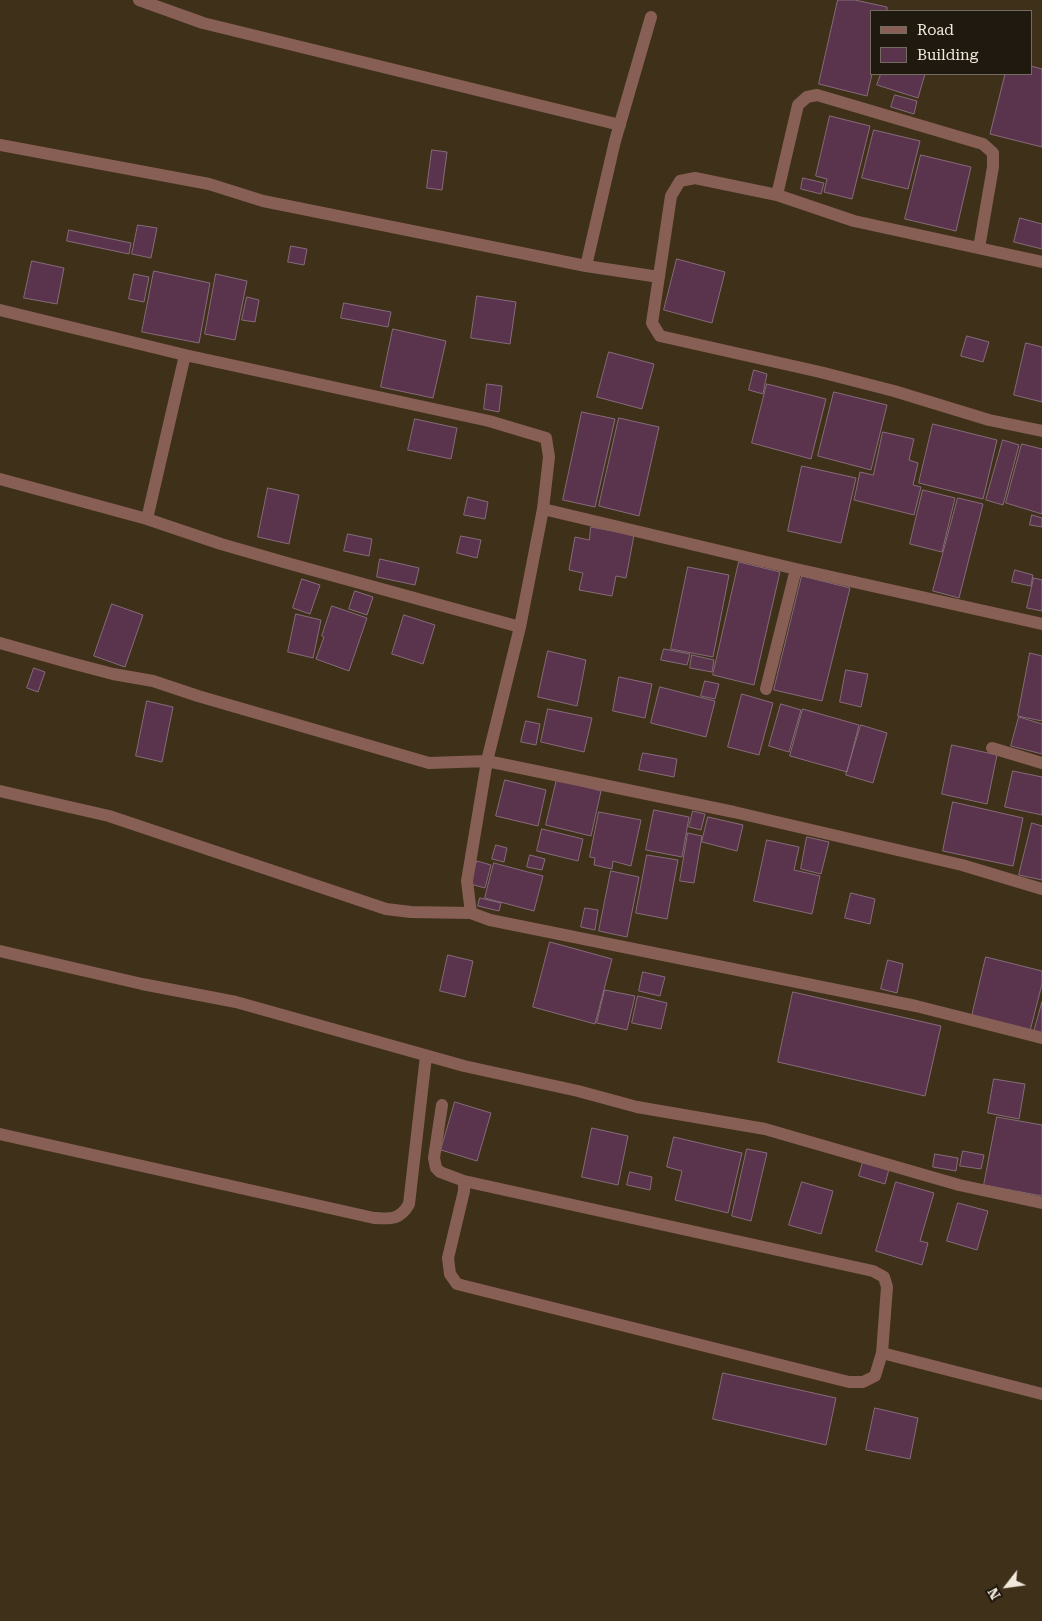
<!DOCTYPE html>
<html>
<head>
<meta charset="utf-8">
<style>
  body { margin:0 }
  #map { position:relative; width:1042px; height:1621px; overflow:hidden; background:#3e3019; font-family:"Roboto Serif",serif }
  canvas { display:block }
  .legend { position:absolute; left:870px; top:10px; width:162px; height:65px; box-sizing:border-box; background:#20190f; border:1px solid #746c61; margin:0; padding:6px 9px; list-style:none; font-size:15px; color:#f2e9db }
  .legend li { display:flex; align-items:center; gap:10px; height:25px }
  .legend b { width:25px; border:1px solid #746c61 }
  .north { position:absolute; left:982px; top:1561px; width:50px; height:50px; -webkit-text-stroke:4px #20190f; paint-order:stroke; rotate:240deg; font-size:14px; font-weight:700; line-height:20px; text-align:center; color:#f2e9db }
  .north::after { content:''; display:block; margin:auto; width:18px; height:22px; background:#f2e9db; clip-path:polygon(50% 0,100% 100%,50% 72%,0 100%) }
</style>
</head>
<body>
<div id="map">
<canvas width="1042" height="1621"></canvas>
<ul class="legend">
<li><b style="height:6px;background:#875f54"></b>Road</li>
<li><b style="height:14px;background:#5a344c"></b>Building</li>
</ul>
<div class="north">N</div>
</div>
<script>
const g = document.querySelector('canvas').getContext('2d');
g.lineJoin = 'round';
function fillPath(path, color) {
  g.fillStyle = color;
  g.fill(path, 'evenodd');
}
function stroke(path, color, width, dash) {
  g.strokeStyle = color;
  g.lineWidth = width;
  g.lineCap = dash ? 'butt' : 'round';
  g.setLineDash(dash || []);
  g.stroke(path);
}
const building = new Path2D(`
  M838,0H855L887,7V11H871V74H872L867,96L819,84Z
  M1031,66L1042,69V147L990,134L1005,74H1031Z
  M881,74H925L918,98L877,85Z
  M895,95L917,101L914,114L891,107Z
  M830,116L870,126L852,199L824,192L827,179L816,176Z
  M874,130L920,141L908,189L862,178Z
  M432,150L447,152L442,190L427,188Z
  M921,155L971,167L956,231L905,219Z
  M803,178L824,183L821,194L801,189Z
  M1020,218L1042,224V249L1014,242Z
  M138,225L157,228L151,258L132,254Z
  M69,230L131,243L129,254L67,241Z
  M291,246L307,249L304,265L288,262Z
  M677,259L725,272L712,323L664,310Z
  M32,261L64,268L57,304L24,298Z
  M154,271L210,283L199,343L142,332Z
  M134,274L149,277L144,302L129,299Z
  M216,274L247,281L235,340L205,334Z
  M477,296L516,302L510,344L471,338Z
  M247,297L259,300L255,322L242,320Z
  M344,303L391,312L388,327L341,318Z
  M393,329L446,341L433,398L381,387Z
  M967,336L989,342L983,362L961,356Z
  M1026,343L1042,347V402L1014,395Z
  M609,352L654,364L642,409L597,397Z
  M754,370L767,374L763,394L749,390Z
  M487,384L502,386L499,412L484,409Z
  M767,384L826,399L811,459L752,443Z
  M834,392L887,405L871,470L818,456Z
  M582,412L615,419L595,507L563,500Z
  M619,418L659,427L639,516L599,506Z
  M415,419L457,428L451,459L408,450Z
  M933,424L997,440L983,499L919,483Z
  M883,432L914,439L909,460L918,463L913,485L921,487L914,515L854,500L860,472L873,475Z
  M1003,440L1019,445L1003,505L986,500Z
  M1022,444L1042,449V514L1006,503Z
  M802,466L856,478L841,543L788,531Z
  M268,488L299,495L289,544L258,537Z
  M923,490L955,498L942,552L910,544Z
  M468,497L488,502L485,519L464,515Z
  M958,498L983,504L959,598L933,591Z
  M1032,515L1042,518V527L1030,525Z
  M591,527L634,535L626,578L616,576L612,596L579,590L583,573L569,570L575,537L589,540Z
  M348,534L372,539L369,556L344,551Z
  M461,536L481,540L477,558L457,553Z
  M380,559L419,568L415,585L377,577Z
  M739,562L780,572L754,685L713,675Z
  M688,567L729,575L713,657L671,649Z
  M1015,570L1033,575L1031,586L1012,582Z
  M802,576L850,588L822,701L774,690Z
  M1034,578L1042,580V611L1027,608Z
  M302,579L320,585L310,614L293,608Z
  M355,591L373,597L367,615L349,609Z
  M112,604L143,615L125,667L94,656Z
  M332,606L367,618L349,671L316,659L324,637L322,636Z
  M296,614L321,620L313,658L288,652Z
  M404,615L435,625L423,664L392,654Z
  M664,649L690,654L687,665L661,660Z
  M548,651L586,660L577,706L538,697Z
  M1030,653L1042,656V721L1018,716Z
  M692,655L714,660L712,672L690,668Z
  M34,668L45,672L38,692L27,688Z
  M846,670L868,674L861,707L840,702Z
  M619,677L652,684L645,718L613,711Z
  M705,681L719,684L715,699L701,696Z
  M660,687L715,701L706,737L651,723Z
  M742,694L773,703L759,755L728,747Z
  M147,701L173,707L162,762L136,756Z
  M781,704L801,710L789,752L769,746Z
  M548,709L592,718L584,752L541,742Z
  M803,709L859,725L847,772L790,756Z
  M1019,717L1042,724V754L1011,746Z
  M526,721L540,724L536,745L521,742Z
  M861,725L887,733L873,783L846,775Z
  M952,745L997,755L987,804L942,794Z
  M643,753L677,759L674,777L639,770Z
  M1013,771L1042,777V815L1005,807Z
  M557,779L601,791L591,836L546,825Z
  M505,780L546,790L538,826L496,816Z
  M953,802L1023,818L1013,866L943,851Z
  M654,810L689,817L682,857L646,850Z
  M693,811L705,814L701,830L689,827Z
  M599,812L641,820L631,866L613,861L612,869L594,865L595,858L590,857Z
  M708,817L743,825L737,851L702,842Z
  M1032,823L1042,826V880L1019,875Z
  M542,829L583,839L578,861L537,851Z
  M688,833L702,836L694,883L680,881Z
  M807,837L829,842L821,874L801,869Z
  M767,840L799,847L794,870L820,876L812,914L754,901Z
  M496,845L507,848L504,862L492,859Z
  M530,855L545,859L542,870L527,867Z
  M647,855L678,860L667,919L636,913Z
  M477,861L491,865L485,888L470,884Z
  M494,863L543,876L534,911L485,898Z
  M611,871L639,877L627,937L599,931Z
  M851,893L875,899L870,924L845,918Z
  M480,898L501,903L499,911L478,906Z
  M585,908L598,910L595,930L581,927Z
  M550,942L612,959L595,1024L533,1007Z
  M448,955L473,961L465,997L440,991Z
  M986,957L1042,971V984L1030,1031L972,1016Z
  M888,960L903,964L897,993L881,989Z
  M643,972L665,977L660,996L639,991Z
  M605,990L635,996L627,1030L597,1023Z
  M793,992L941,1026L925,1096L778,1062Z
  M638,996L667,1003L661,1029L632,1023Z
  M1042,1002V1038L1033,1035Z
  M994,1079L1025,1084L1019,1119L988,1113Z
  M455,1102L491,1113L477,1161L441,1150Z
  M997,1117L1042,1125V1196L984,1185Z
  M592,1128L628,1136L618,1185L582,1177Z
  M674,1137L742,1153L728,1213L675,1200L682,1171L667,1167Z
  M747,1149L767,1153L751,1221L732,1216Z
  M963,1151L984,1155L981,1169L960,1166Z
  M935,1154L958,1158L956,1171L933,1167Z
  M863,1162L889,1169L885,1184L859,1176Z
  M630,1172L652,1177L650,1190L627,1185Z
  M802,1182L833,1191L821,1234L789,1225Z
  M896,1182L934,1193L920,1241L928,1243L922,1265L876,1251Z
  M958,1203L988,1211L977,1250L947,1241Z
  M723,1373L836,1398L826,1445L713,1419Z
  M875,1408L918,1418L910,1459L866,1450Z`);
fillPath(building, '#5a344c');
stroke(building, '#866b7b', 1);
stroke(new Path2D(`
  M139,0L203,23L620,125
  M0,145L209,184L263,201L283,205L586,266L659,277
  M777,195L798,105L807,97L817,95L983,144L993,153V167L979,248
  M1042,262L854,221L777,195L695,178L680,181L671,196L652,323L660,336L820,372L894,391L989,420L1042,431
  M586,266L615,141L651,17
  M0,310L185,355
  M0,479L147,519L221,544L287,563L520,627
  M543,509L796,569L1042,624
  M147,519L185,355L489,421L546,438L549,457L543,509L520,627L487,761L467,881L471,913L490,920L916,1006L1042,1038
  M0,643L71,663L113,674L153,681L198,696L429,763L487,761L734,812L962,865L1042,889
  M766,689L796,569
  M992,748L1042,763
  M0,791L109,816L386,909L411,912L471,913
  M0,951L142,984L236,1002L464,1066L578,1091L637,1107L765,1129L959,1185L1042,1203
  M442,1105L434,1158L436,1168L440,1172L464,1181V1191L448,1258L450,1274L457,1284L849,1382H863L875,1376L882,1353L1042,1394
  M0,1134L374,1218C391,1219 400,1220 409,1204L426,1056
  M464,1181L873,1271L884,1277L887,1287L882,1353`), '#875f54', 12);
</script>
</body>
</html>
